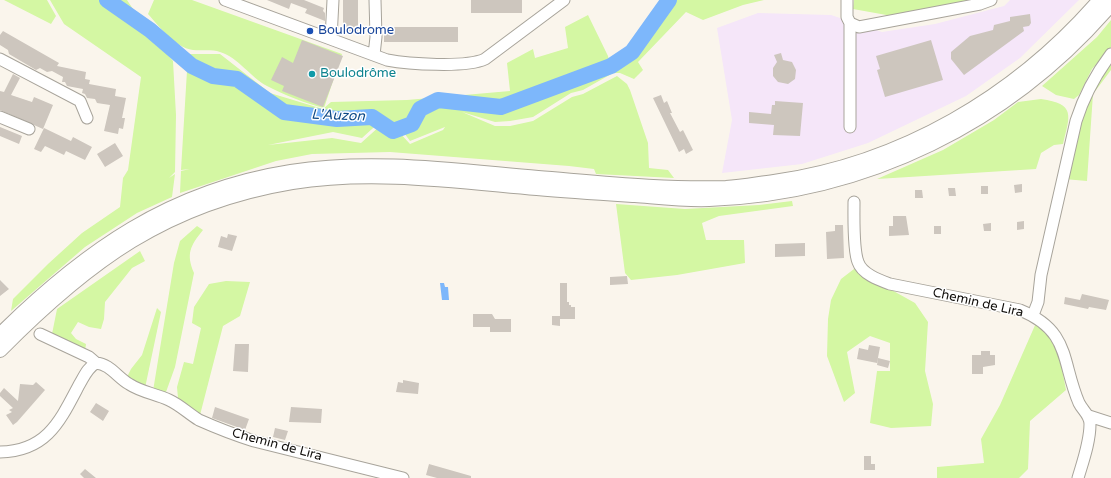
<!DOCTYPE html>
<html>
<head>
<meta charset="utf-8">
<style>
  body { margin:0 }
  canvas { display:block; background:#faf5ec }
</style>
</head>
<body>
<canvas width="1111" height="478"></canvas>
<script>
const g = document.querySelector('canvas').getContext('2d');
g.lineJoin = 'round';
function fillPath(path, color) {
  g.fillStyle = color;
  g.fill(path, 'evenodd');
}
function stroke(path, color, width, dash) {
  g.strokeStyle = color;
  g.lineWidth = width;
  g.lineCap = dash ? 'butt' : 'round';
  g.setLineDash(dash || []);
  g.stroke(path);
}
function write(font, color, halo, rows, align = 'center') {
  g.font = font + ' "Varela Round",sans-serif';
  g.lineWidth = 3;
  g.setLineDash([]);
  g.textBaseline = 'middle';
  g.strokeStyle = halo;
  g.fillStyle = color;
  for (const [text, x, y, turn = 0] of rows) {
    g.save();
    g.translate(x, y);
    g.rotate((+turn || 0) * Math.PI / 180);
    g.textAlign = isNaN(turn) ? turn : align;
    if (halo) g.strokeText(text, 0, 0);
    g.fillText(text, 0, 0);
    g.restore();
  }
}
fillPath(new Path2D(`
  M1010,0H1079L1020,58L966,96L868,143L802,164L722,173L732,120L717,28L758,13L831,15L882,32L935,24L1004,6Z`), '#f5e6f9');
fillPath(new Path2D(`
  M4,0H47L56,16L51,24Z
  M50,0H127L149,33L173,61L176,115L175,172L169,178L175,174L172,197L137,213L85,247L11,311L13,299L48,264L82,233L120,207L123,178L128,170L141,77L64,24Z
  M154,0H192L342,54L324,108C307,104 282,94 267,86C250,77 239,58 220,52C212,49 201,51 193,50C174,47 160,27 148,14Z
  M674,0H764L743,5L703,20L686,12L638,62L643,70L634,79L620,73H613L583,90L571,93L533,117L510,121L495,122L462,112L495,126H510L533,121L572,97L583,94L617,76L627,84L630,90L648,143L649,168L668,170L674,178L596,174L594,169L569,166L390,152L312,154L276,161L180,193L181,171L190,169L181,170L188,54H220L270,93L323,109L331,102L407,100L510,91L507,63L533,49L535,58L568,48L565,27L588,15L608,56L611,69L633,55ZM382,120L393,128L399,126L410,141L445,127L443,130L410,144L398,131L392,133L381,125L361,143L332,138L268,145L333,132L362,138Z
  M854,0H970L892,16L853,9Z
  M1111,20V47L1092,69L1079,95L1074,99L1056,95L1042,86L1097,37Z
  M1111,60V70L1093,94L1087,181L1064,179L1084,106Z
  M1041,99C1076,104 1070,115 1063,144L1054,145L1041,153L1036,169L877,179L943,150L994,120L1018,102Z
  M792,201L793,206L719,216L702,223L706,240H744L745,263L677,275L631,280L625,273L616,204L685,209L759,205Z
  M197,226L203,230C190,246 186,254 194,273L175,367L166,392L153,391L174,263L180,241Z
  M140,251L145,261L132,268L105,302L104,319L101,329L89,327L78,322L71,333L76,339L86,344L85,351L52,334L57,309Z
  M854,269L915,303L928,322L925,371L933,404L931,426L891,428L870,423L877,371H890V343L870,336L847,352L855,393L844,402L827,356L828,319L831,300L841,279Z
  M226,281L250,282L240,316L223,326L200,415L178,398L177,387L184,362L193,364L201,328L192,323L194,307L209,284Z
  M157,308L161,312L145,388L127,377L131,369L142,355Z
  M1036,323L1058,347L1066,390L1030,421L1028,469L1019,478H937V467L984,463L981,439L1000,405Z`), '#d4f7a3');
fillPath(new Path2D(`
  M440,283H444L445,287H448L449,300H442Z`), '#7db7fb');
stroke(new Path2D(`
  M107,0L150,30L192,66L213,76L237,79L284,112L337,119L372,117L393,131L412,124L420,109L438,100L501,107L611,66L632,52L669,0`), '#7db7fb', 16);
fillPath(new Path2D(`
  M267,0H304L324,8L323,11L325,13V21L305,13L307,9L291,3L289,9Z
  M343,0H358V34H343Z
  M471,0H522V13H471Z
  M1030,14L1031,23L1029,26L1023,27L1024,31L964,75L951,59V52L970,36L993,30L994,25L1010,21V17Z
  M384,27H458V42H384Z
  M3,31L59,63L57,66L86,72L85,79L90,80L89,84L116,89L115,96L126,98L122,118H125L123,129L119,128L118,134L104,131L110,105L97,103L95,99L87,98L85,94L82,93L83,89L67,86L65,82H62L63,77L52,71L47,72L40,68L36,70L9,54L8,50L0,45V35Z
  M302,40L343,56L323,107L282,91L284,86L271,80L282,57L293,63Z
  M931,40L943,80L885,97L877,70L880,69L876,56Z
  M781,53L783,60L792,62L796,70L795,79L788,84L778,82L773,76V68L777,62L774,55Z
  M13,74L20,78L11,95L32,102L34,97L53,105L43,129L0,110V91L4,92Z
  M661,95L664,103L667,101L672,113H670L680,132L683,130L693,150L686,154L684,149L679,152L653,98Z
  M775,101L803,103L800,136L773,135L774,125L749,123V112L771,114L772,105H775Z
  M0,127L22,136L19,144L0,136Z
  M44,128L71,141L73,137L92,147L85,160L66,151L64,155L45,146L41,152L34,149Z
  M115,143L123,156L105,167L97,154Z
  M1022,184V192L1015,193L1014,185Z
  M981,186H988V194H981Z
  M948,188H955L956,196H949Z
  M915,190H922L923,198H915Z
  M893,216H906L909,235L889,236V226H893Z
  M1024,221V229L1017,230V222Z
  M991,223V231H984L983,224Z
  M835,225H843L844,258L827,259L826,232L835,231Z
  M934,226H941V234H934Z
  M228,234L237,236L232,251L218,247L221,236L227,238Z
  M805,243V256L775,257V244Z
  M627,276L628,284L610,285V277Z
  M0,280L9,289L0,296Z
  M560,283H567V302H569V305H571V307H575V319H560V326L552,325V316H560Z
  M1082,294L1109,300L1106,310L1089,307L1088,309L1064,304L1065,297L1080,300Z
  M473,314H492L495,319H511V332H490V327H473Z
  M235,344H249L248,372L233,371Z
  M869,345L880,347L877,363L857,359L859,348L868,350Z
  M981,351H990V355H995V365L983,367V374H972V355H981Z
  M878,358L890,361L888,368L877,365Z
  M403,380L419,383L418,394L396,392L398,382L403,383Z
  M36,382L45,390L17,422L13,425L6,415L12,412L9,410L13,408L0,396V393L4,388L18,401L20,384L33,385Z
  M96,403L109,411L103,421L90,412Z
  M215,407L249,419L245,430L212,418Z
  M291,407L322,409L321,423L289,422Z
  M275,428L288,431L285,440L273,437Z
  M864,456H871V464H875V470H864Z
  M429,464L471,476V478H437L426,475Z
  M85,469L96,478H84L80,474Z`), '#cdc6be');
const minor = new Path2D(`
  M225,0L387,60C408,64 466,68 485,59L564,0
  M847,0V17L850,23V127
  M850,23L859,27L980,4L991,0
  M331,39L333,0
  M374,55L376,37L375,0
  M0,59L80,101L87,118
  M0,117L29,129
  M854,202C854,217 853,249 858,262C862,274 879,280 890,284L1020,310C1071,331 1061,361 1079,403C1083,411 1090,415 1090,424C1090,442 1083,461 1078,478
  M1033,315L1038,302L1041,275L1076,121C1084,96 1095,75 1111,54
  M40,334L89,357L96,363
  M1089,416L1111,423
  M0,452C47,451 60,421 79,385C84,377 87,368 96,363C110,364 117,377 129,384C141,392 156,394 169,400C180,405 189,414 199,420C217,428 235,435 254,441L403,478`);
const major = new Path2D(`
  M0,335C85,251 170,191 291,172C373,159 456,171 538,178C600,183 664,190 726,188C742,187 758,184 774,182C901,164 1016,97 1100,0
  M0,350C88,261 166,203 292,182C373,169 457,181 537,188C570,191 603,193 635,195C660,197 685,200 709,199C866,193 1009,123 1111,4`);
stroke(minor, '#a8a49b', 13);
stroke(major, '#a8a49b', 16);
stroke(minor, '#fff', 11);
stroke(major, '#fff', 14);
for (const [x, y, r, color] of [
  [310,31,4,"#1a4fb4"],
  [312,74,4,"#0f9aa8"]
]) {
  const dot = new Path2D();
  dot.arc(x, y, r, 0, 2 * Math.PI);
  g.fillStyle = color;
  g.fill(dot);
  stroke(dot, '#fff', 1.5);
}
write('13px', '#164399', '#fff', [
  ["Boulodrome",318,31]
], 'left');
write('13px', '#0d838f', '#fff', [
  ["Boulodrôme",320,74]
], 'left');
write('13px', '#100e0b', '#fff', [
  ["Chemin de Lira",978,303,13],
  ["Chemin de Lira",277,445,15]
]);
write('italic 14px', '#0e4986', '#fff', [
  ["L'Auzon",338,116,2]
]);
</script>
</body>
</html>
